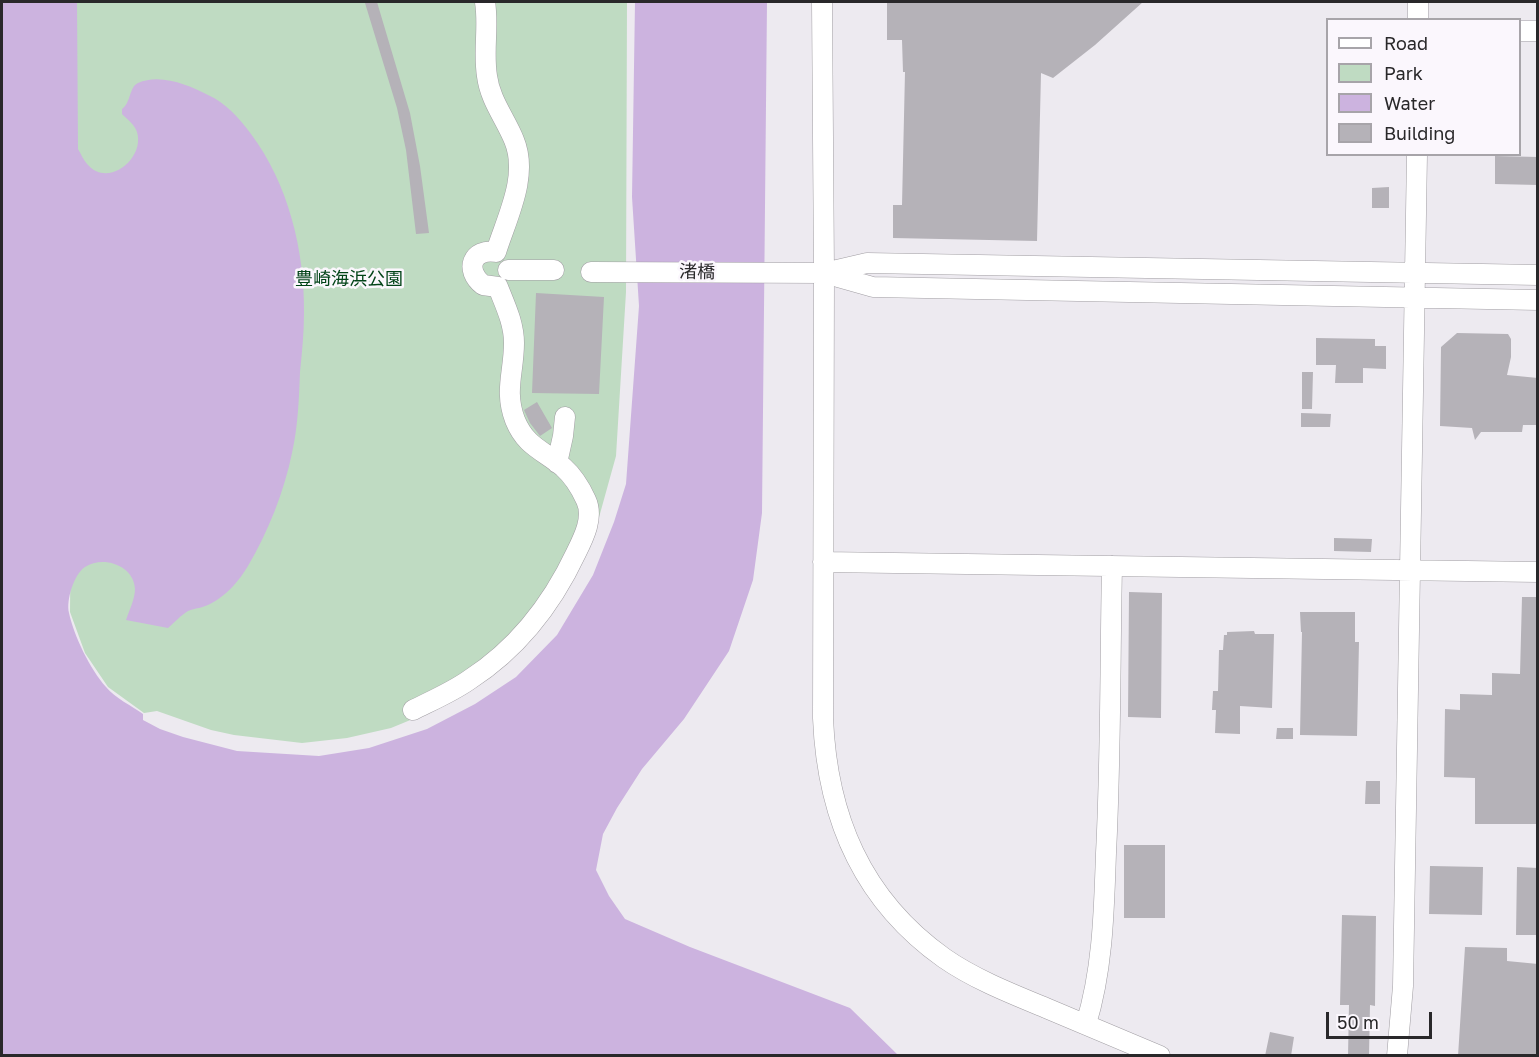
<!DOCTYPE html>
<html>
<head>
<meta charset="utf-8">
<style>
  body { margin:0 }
  #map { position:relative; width:1539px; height:1057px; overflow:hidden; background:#edeaf0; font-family:"Golos Text",sans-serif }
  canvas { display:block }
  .frame { position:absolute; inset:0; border:3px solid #29282a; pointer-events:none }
  .legend { position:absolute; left:1326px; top:18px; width:195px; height:138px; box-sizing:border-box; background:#fbf7fd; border:2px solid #a7a4a9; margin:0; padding:8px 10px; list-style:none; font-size:18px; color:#29282a }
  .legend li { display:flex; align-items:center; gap:12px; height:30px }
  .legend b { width:30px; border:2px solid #a7a4a9 }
  .scale { position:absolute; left:1326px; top:1012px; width:106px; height:27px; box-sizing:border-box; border:3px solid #29282a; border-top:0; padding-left:8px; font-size:18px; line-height:21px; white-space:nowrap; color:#29282a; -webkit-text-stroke:4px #fbf7fd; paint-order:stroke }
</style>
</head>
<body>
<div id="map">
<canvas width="1539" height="1057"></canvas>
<div class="frame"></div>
<ul class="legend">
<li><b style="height:8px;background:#fff"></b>Road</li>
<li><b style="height:16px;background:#bfdbc2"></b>Park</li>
<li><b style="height:16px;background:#ccb3df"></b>Water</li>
<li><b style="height:16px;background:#b5b2b8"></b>Building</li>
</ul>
<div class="scale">50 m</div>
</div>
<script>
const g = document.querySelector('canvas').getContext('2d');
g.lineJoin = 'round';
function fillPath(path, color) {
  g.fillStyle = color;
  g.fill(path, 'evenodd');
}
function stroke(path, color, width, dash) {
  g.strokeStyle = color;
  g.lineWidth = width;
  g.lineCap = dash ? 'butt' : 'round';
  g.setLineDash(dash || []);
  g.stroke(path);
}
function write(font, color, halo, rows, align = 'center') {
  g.font = font + ' "Golos Text","Noto Sans JP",sans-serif';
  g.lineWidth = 5;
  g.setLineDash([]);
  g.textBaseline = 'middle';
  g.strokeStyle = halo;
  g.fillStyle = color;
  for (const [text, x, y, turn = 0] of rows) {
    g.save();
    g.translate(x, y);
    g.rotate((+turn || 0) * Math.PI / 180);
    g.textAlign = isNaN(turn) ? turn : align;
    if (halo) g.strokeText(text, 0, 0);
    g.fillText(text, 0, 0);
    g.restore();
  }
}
fillPath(new Path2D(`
  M75,2H627L626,292L616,456L593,539L560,597L425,714L391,728L347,738L302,743L234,735L211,730L157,711L144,713L108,687L85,653L70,612Z`), '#bfdbc2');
fillPath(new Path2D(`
  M2,2H77L78,149C81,154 84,161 88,165C109,188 145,158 137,132C135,125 127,119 122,114V109C131,103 129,87 138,83C160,73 189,85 208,95C226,103 239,118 251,134C288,183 305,251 304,313C304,333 302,352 300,372C299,398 298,427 292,453C284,492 268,532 248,566C239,581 226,596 210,604C203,608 195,608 188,611C181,615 174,623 168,628L126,620C129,611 135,599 135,589C134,566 104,555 85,567C74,574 66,600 69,613C74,636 90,669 106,687C115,698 132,706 143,714V720L160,729L183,737L237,751L319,756L369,748L427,729L475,704L516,677L557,635L593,575L614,522L626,484L639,306L632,197L635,2H767L762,513L753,580L729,651L684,719L642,769L617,808L603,834L596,870L609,896L625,919L690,947L850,1008L898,1055L2,1056Z`), '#ccb3df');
fillPath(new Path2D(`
  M371,2H377L410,113L420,166L429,233L416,234L406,150L397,108L365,3Z
  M887,2H1143L1095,45L1053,78L1041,73L1037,241L893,238V205H902L905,72H903L902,40H887Z
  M1495,156L1538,157V185L1495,184Z
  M1389,187V208H1372V188Z
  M536,293L604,297L599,394L532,393Z
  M1457,333L1508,334L1511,339V357L1507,375L1538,378V425H1523L1522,432H1481L1475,440L1472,428L1440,426L1441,347Z
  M1316,338L1375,339V346H1386V369L1363,368V383H1335L1336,365H1316Z
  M1302,372H1313L1312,409H1302Z
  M537,402L552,428L540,436L530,423L524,410Z
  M1301,413L1331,414L1330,427H1301Z
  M1334,538L1372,539L1371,552L1334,551Z
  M1129,592L1162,593L1161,718L1128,717Z
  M1522,597H1538V824H1475V778L1444,777L1445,709L1460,710V694L1492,695V673L1520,674Z
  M1300,612H1355V642H1359L1357,736L1300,735L1302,632H1301Z
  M1254,631L1255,634H1274L1272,708L1240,706V734L1215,733L1216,710H1212L1213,691H1218L1219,650H1223L1224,635H1227V632Z
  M1277,728H1293V739H1276Z
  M1366,781H1380V804H1365Z
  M1124,845H1165V918H1124Z
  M1430,866L1483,867L1482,915L1429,914Z
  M1517,867L1538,868V935H1516Z
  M1342,915L1376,916L1375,1006L1370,1005L1369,1056H1348L1349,1005H1340Z
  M1465,947L1507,948V961L1538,964V1056H1458Z
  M1270,1032L1294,1037L1291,1056H1265Z`), '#b5b2b8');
const minor = new Path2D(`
  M822,2L824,273L823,718C827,816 861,899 944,958C974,979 1012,994 1046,1008C1084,1024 1122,1040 1160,1056
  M1418,20V2
  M1520,31H1538
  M508,270H554
  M591,272L824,273L867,263L1538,275
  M827,274L873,287L1538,300
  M557,463L563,436L565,417
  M823,562L1538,572
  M413,710C431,701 452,692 469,680C517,649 552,604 576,553C584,537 594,517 586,500C581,489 572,475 563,467C543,450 526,447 515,420C504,391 514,372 514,343C514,323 505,305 498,287L483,285C464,270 472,248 496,252C507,217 529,176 514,140C505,118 490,100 487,76C483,51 489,26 485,2
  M1086,1024C1103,969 1104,910 1106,853C1111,757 1110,661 1112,566
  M1397,1056L1403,986L1417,154`);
stroke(minor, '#a19ea3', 21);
stroke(minor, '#fff', 20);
write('18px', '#29282a', '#fbf7fd', [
  ["渚橋",697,272,1]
]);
write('18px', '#024418', '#fbf7fd', [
  ["豊崎海浜公園",349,279]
]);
</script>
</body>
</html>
